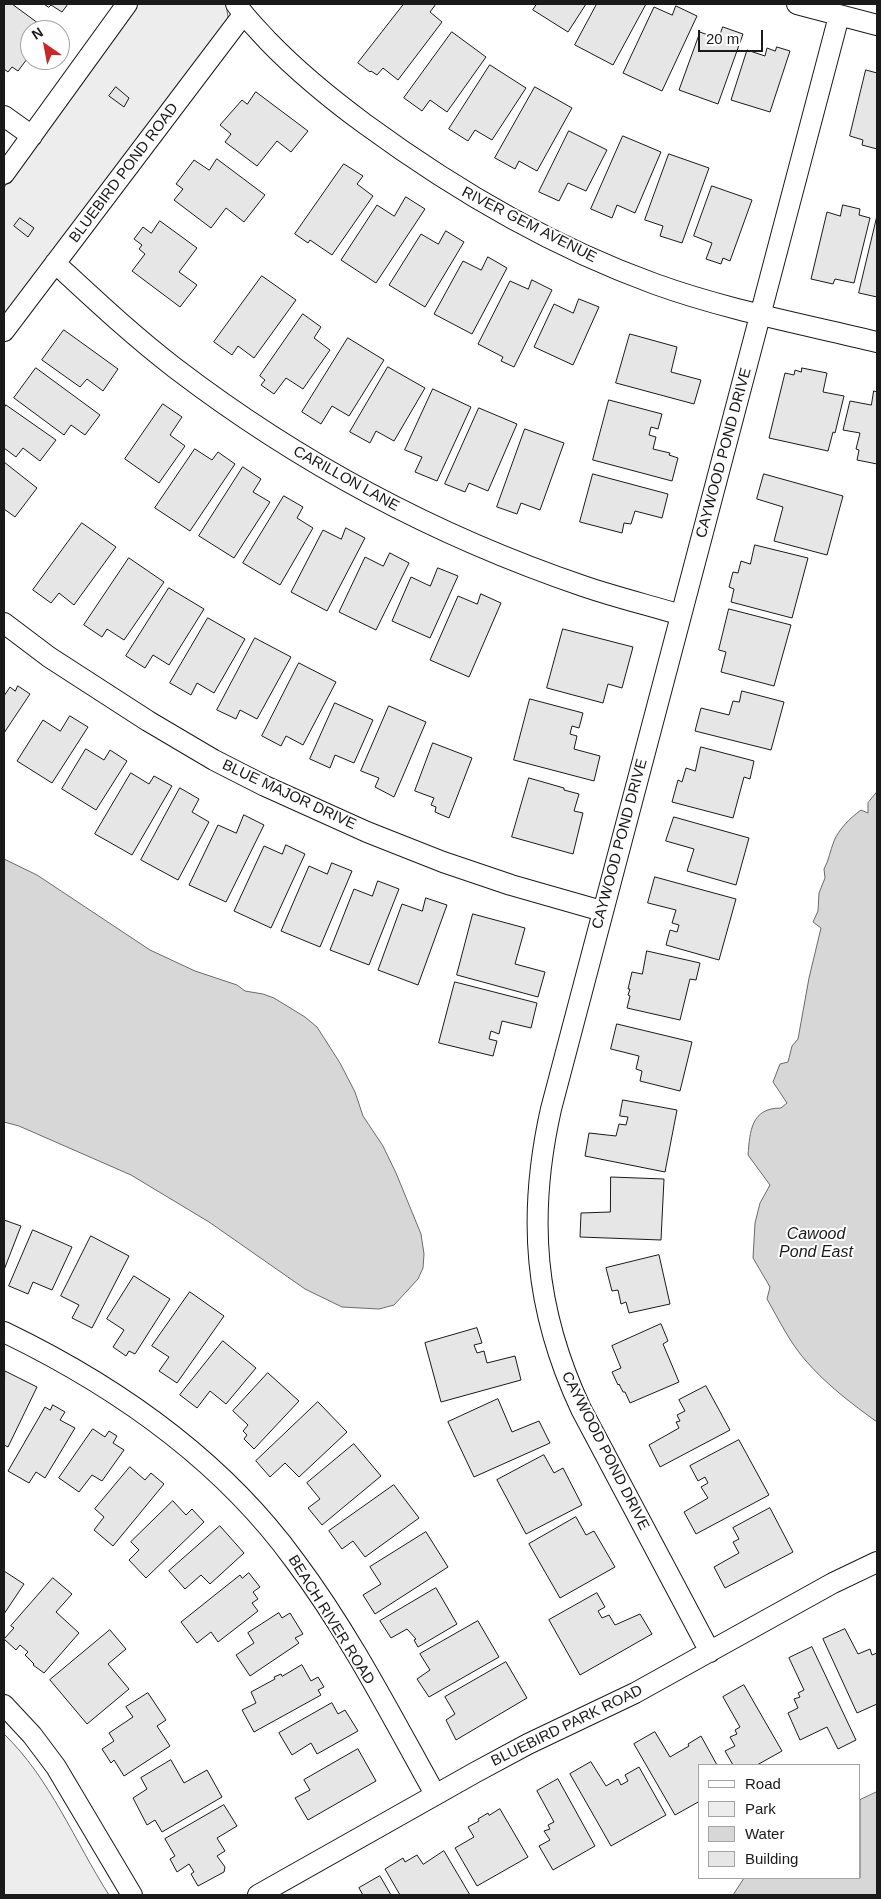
<!DOCTYPE html>
<html>
<head>
<meta charset="utf-8">
<style>
  body { margin:0 }
  #map { position:relative; width:881px; height:1899px; overflow:hidden; background:#fff; font-family:Arial,sans-serif }
  canvas { display:block }
  .frame { position:absolute; inset:0; border:5px solid #1a1a1a; pointer-events:none }
  .legend { position:absolute; left:698px; top:1764px; width:162px; height:115px; box-sizing:border-box; background:#fff; border:1px solid #a3a3a3; margin:0; padding:6px 9px; list-style:none; font-size:15px; color:#1a1a1a }
  .legend li { display:flex; align-items:center; gap:10px; height:25px }
  .legend b { width:25px; border:1px solid #a3a3a3 }
  .north { position:absolute; left:20px; top:20px; width:50px; height:50px; box-sizing:border-box; background:#fff; border:1px solid #a3a3a3; border-radius:50%; rotate:327deg; font-size:14px; font-weight:700; line-height:20px; text-align:center; color:#1a1a1a }
  .north::after { content:''; display:block; margin:auto; width:18px; height:22px; background:#c62828; clip-path:polygon(50% 0,100% 100%,50% 72%,0 100%) }
  .scale { position:absolute; left:698px; top:30px; width:65px; height:22px; box-sizing:border-box; border:2px solid #1a1a1a; border-top:0; padding-left:6px; font-size:15px; line-height:18px; white-space:nowrap; color:#1a1a1a; -webkit-text-stroke:4px #fff; paint-order:stroke }
</style>
</head>
<body>
<div id="map">
<canvas width="881" height="1899"></canvas>
<div class="frame"></div>
<ul class="legend">
<li><b style="height:6px;background:#fff"></b>Road</li>
<li><b style="height:14px;background:#ededed"></b>Park</li>
<li><b style="height:14px;background:#d7d7d7"></b>Water</li>
<li><b style="height:14px;background:#e6e6e6"></b>Building</li>
</ul>
<div class="north">N</div>
<div class="scale">20 m</div>
</div>
<script>
const g = document.querySelector('canvas').getContext('2d');
g.lineJoin = 'round';
function fillPath(path, color) {
  g.fillStyle = color;
  g.fill(path, 'evenodd');
}
function stroke(path, color, width, dash) {
  g.strokeStyle = color;
  g.lineWidth = width;
  g.lineCap = dash ? 'butt' : 'round';
  g.setLineDash(dash || []);
  g.stroke(path);
}
function write(font, color, halo, rows, align = 'center') {
  g.font = font + ' Arial,sans-serif';
  g.lineWidth = 4;
  g.setLineDash([]);
  g.textBaseline = 'middle';
  g.strokeStyle = halo;
  g.fillStyle = color;
  for (const [text, x, y, turn = 0] of rows) {
    g.save();
    g.translate(x, y);
    g.rotate((+turn || 0) * Math.PI / 180);
    g.textAlign = isNaN(turn) ? turn : align;
    if (halo) g.strokeText(text, 0, 0);
    g.fillText(text, 0, 0);
    g.restore();
  }
}
const green = new Path2D(`
  M137,4H226L228,17L225,27L4,320V188Z
  M4,1734C50,1778 75,1842 109,1895H4Z`);
fillPath(green, '#ededed');
stroke(green, '#6a6a6a', 1);
const water = new Path2D(`
  M877,792V1422C852,1404 827,1385 806,1361C790,1343 779,1320 767,1299L770,1287L753,1258L755,1223L760,1203L770,1185L748,1155C750,1131 751,1108 781,1108L787,1103L773,1082L780,1064L788,1062L792,1046L798,1039L809,978L821,928L813,922L818,911L819,893L825,878L824,869C829,860 830,851 834,841C839,829 850,818 861,810L868,813V803Z
  M4,859L37,875L150,950L195,971L237,985L245,991L263,994L274,998L305,1017L317,1027L340,1063L355,1092L363,1116L383,1146L396,1173L421,1234L424,1254L423,1268L418,1279L394,1305L379,1309L342,1307L305,1289L209,1222L131,1175L19,1126L4,1122Z
  M877,1792V1895H733L744,1878H860V1800Z`);
fillPath(water, '#d7d7d7');
stroke(water, '#6a6a6a', 1);
const building = new Path2D(`
  M4,4H12L42,26L39,30H30V55L18,71L12,67L8,72L4,69Z
  M44,4H68L62,12L51,5L49,7Z
  M404,4H436L430,12L442,22L398,80L383,68L377,75L371,71L370,72L358,63Z
  M537,4H586L568,32L533,10Z
  M597,4H646L613,65L575,45Z
  M676,6L697,16L662,91L623,73L654,7L672,15Z
  M723,27L743,34L718,104L679,90L700,32L718,39Z
  M452,32L486,57L447,112L430,100L422,111L404,98Z
  M777,47L790,51L770,112L731,100L747,50L765,56L767,48L775,51Z
  M490,65L526,88L492,140L475,130L468,141L449,129Z
  M866,70L877,73V149L862,145L863,140L850,136Z
  M116,87L129,98L124,107L109,96Z
  M535,87L572,108L537,171L519,161L515,169L495,158Z
  M256,92L308,131L291,152L277,141L257,166L225,142L231,134L220,125L242,100L247,104Z
  M569,131L607,150L586,191L568,183L559,201L539,192Z
  M623,136L661,152L635,213L617,205L612,218L591,209Z
  M669,154L709,168L682,243L660,236L663,226L645,220Z
  M217,159L265,195L244,222L226,208L211,228L174,200L183,189L176,184L194,160L209,170Z
  M344,164L363,176L357,184L373,196L332,255L310,240L308,243L295,234Z
  M712,186L752,200L730,261L723,258L721,264L706,259L712,243L694,236Z
  M406,197L425,209L376,283L341,260L377,205L394,216Z
  M843,205L860,209L859,215L870,218L854,283L835,279L833,284L811,279L827,212L840,216Z
  M877,216V297L859,293Z
  M20,218L34,228L28,237L14,226Z
  M160,221L197,248L179,272L197,285L180,307L132,271L145,254L139,249L142,245L134,239L143,227L151,233Z
  M446,231L464,242L425,307L389,285L421,234L438,244Z
  M488,257L507,268L472,334L434,314L463,261L481,270Z
  M262,276L296,300L254,358L238,346L232,355L214,342Z
  M532,280L552,290L514,367L501,361L503,357L478,344L510,281L528,289Z
  M579,299L599,307L573,365L534,347L554,304L573,313Z
  M303,314L321,327L314,338L330,350L303,389L286,378L274,394L261,385L265,380L260,376Z
  M64,330L118,369L103,391L87,379L80,387L42,360Z
  M630,334L677,347L671,372L701,380L694,404L616,383Z
  M348,338L384,360L349,416L332,406L321,424L302,412Z
  M388,367L425,388L394,441L376,431L370,443L350,432Z
  M36,368L100,415L85,435L71,425L64,435L14,398Z
  M802,368L827,373L823,392L844,396L835,433L833,432L828,451L769,438L785,373L794,375L795,370L801,372Z
  M433,389L471,407L437,481L415,472L422,457L405,450Z
  M874,391L877,392V464L857,460L859,450L856,449L860,433L843,430L850,401L871,405Z
  M609,400L662,414L658,429L651,427L649,435L656,437L653,449L670,453L669,455L678,458L672,481L593,460Z
  M163,404L182,417L170,435L185,446L159,483L125,459Z
  M6,405L56,440L40,461L23,448L16,457L4,448V409Z
  M479,408L517,424L488,491L469,483L465,492L445,484Z
  M525,429L564,443L540,510L521,503L517,514L497,507Z
  M195,449L212,460L218,452L235,464L190,531L155,508Z
  M4,462L37,488L15,517L4,509Z
  M243,467L261,479L253,492L270,502L234,558L199,536Z
  M593,474L668,494L662,518L635,511L631,524L624,523L622,533L580,522Z
  M764,474L843,496L827,555L774,541L783,507L757,499Z
  M284,496L303,507L297,518L313,528L280,585L243,563Z
  M82,523L116,547L74,605L59,593L51,603L33,590Z
  M346,528L365,538L327,611L291,592L323,530L341,539Z
  M755,545L808,558L792,618L731,602L734,589L729,587L733,572L738,573L741,561L750,564Z
  M390,553L409,563L376,630L339,612L365,557L383,566Z
  M129,558L164,582L124,640L107,629L102,637L84,625Z
  M438,568L458,576L430,638L392,621L411,577L430,586Z
  M169,588L204,609L169,665L153,655L145,668L126,656Z
  M481,594L501,603L469,677L430,660L458,596L477,604Z
  M729,609L791,625L774,686L721,672L726,652L719,650Z
  M208,618L245,639L214,693L197,683L191,695L170,683Z
  M563,629L633,647L622,688L608,684L603,703L547,688Z
  M255,638L291,657L257,719L240,710L236,719L217,710Z
  M299,663L336,682L303,745L286,736L281,746L262,736Z
  M18,686L30,694L4,733V696L10,687L15,691Z
  M742,691L784,702L771,750L695,731L701,708L729,715L733,701L739,702Z
  M530,699L583,713L579,728L572,726L570,734L577,736L574,749L600,756L594,781L514,760Z
  M335,703L373,720L354,763L335,755L330,768L310,759Z
  M389,706L426,722L394,797L375,787L379,778L361,771Z
  M70,716L88,727L52,783L17,761L43,720L60,731Z
  M433,743L472,758L449,818L435,812L436,807L431,805L434,798L415,791Z
  M701,747L754,761L750,779L744,777L733,818L672,802L678,780L682,782L686,768L695,771Z
  M86,749L104,760L110,750L127,761L96,810L62,789Z
  M131,773L149,784L154,776L172,786L132,855L95,834Z
  M529,778L564,788V790L579,794L574,811L583,813L573,854L512,837Z
  M180,788L199,799L192,812L209,822L178,880L141,860Z
  M244,815L264,825L226,902L189,885L218,825L236,833Z
  M674,817L749,838L736,885L687,871L694,849L666,841Z
  M286,845L305,854L271,928L234,911L264,846L282,854Z
  M332,863L352,871L320,947L281,931L309,866L327,874Z
  M655,877L736,899L719,960L666,945L670,930L677,932L679,925L672,923L676,910L648,903Z
  M378,881L399,889L369,965L330,950L354,889L372,896Z
  M426,898L447,905L418,985L378,970L402,904L422,911Z
  M473,914L525,928L515,964L545,972L538,997L457,975Z
  M647,951L700,963L696,980L690,979L680,1020L627,1008L630,996L628,995L630,989H628L632,972L642,974Z
  M455,982L537,1003L531,1028L502,1021L499,1034L491,1031L489,1039L497,1041L493,1056L439,1043Z
  M617,1024L692,1042L680,1091L640,1081L642,1071L636,1069L639,1056L611,1049Z
  M623,1100L677,1110L665,1172L585,1156L589,1133L616,1136L619,1124L626,1125L628,1117L620,1116Z
  M611,1177L664,1179L661,1240L580,1237L581,1213L610,1212Z
  M4,1220L21,1226L4,1270Z
  M33,1230L72,1247L52,1290L33,1282L28,1294L9,1286Z
  M91,1236L129,1256L92,1328L72,1318L79,1305L61,1296Z
  M659,1255L670,1304L629,1313L626,1302L621,1304L618,1290L612,1291L606,1268Z
  M134,1276L170,1299L135,1354L129,1351L126,1356L113,1347L124,1330L107,1319Z
  M190,1292L224,1316L177,1383L159,1371L169,1357L152,1346Z
  M661,1324L668,1341L663,1344L679,1382L630,1403L625,1392H623L619,1384L618,1385L612,1372L621,1368L612,1346Z
  M477,1328L482,1343L474,1345L477,1353L484,1351L487,1363L515,1356L521,1380L441,1402L425,1343Z
  M223,1341L256,1368L226,1404L210,1391L197,1408L180,1395Z
  M5,1371L37,1387L8,1447L4,1445Z
  M268,1373L299,1401L254,1449L244,1439L247,1435L243,1431L248,1425L233,1411Z
  M706,1386L730,1430L660,1467L649,1445L679,1428L676,1422L680,1421L677,1415L685,1411L679,1400Z
  M498,1399L512,1432L539,1421L550,1443L474,1477L448,1422Z
  M318,1402L347,1432L299,1477L285,1463L270,1477L256,1461Z
  M53,1405L65,1412L60,1420L75,1428L45,1478L36,1472L29,1483L8,1471L45,1407L50,1410Z
  M93,1429L105,1437L109,1431L117,1436L113,1443L124,1450L102,1481L92,1475L79,1492L59,1478Z
  M739,1440L769,1495L696,1534L684,1512L708,1498L701,1487L708,1483L705,1477L698,1481L690,1466Z
  M354,1444L381,1476L322,1525L308,1508L320,1499L307,1483Z
  M544,1455L554,1473L563,1468L582,1505L526,1534L497,1480Z
  M130,1467L145,1480L151,1473L164,1484L113,1546L94,1530L104,1517L95,1509Z
  M394,1485L419,1518L365,1557L353,1541L342,1549L329,1531Z
  M173,1501L186,1515L192,1509L204,1522L146,1578L129,1560L139,1550L131,1542Z
  M770,1508L793,1552L725,1588L714,1567L739,1553L733,1542L739,1539L733,1528Z
  M576,1517L586,1535L594,1531L615,1567L560,1598L529,1544Z
  M220,1526L244,1553L210,1584L201,1575L185,1589L169,1571Z
  M426,1532L448,1567L375,1614L363,1595L381,1584L370,1567Z
  M4,1571L24,1584L4,1614Z
  M249,1573L260,1587L253,1592L258,1599L252,1603L258,1611L218,1642L211,1632L197,1643L181,1622L240,1575L242,1578Z
  M53,1578L72,1594L56,1612L79,1633L44,1673L33,1665L34,1664L25,1655L28,1652L20,1645L16,1650L4,1639L14,1628L11,1626Z
  M436,1588L457,1624L418,1647L414,1640L416,1639L407,1629L391,1638L380,1621Z
  M597,1593L605,1607L598,1611L602,1618L609,1615L615,1625L640,1614L652,1634L580,1675L549,1620Z
  M279,1613L282,1618L290,1613L303,1634L295,1638L299,1643L250,1676L236,1655L254,1643L248,1633Z
  M478,1621L499,1657L429,1697L417,1679L430,1670L420,1654Z
  M845,1629L858,1654L870,1649L872,1655L877,1653V1704L857,1713L823,1639Z
  M110,1630L126,1649L108,1664L129,1689L87,1724L50,1680Z
  M812,1647L856,1740L838,1749L827,1727L800,1740L788,1713L798,1708L794,1699L800,1697L798,1693L804,1690L789,1658Z
  M506,1662L527,1698L456,1740L446,1720L455,1714L445,1697Z
  M302,1665L311,1681L318,1677L324,1687L318,1690L321,1695L254,1732L242,1710L256,1703L251,1692L275,1679L274,1677L281,1674L282,1676Z
  M744,1685L782,1751L757,1765H733L725,1751L735,1746L730,1737L737,1734L735,1730L740,1727L723,1697Z
  M148,1693L166,1720L157,1726L170,1746L124,1776L114,1760L111,1763L102,1749L114,1741L109,1733L133,1717L126,1707Z
  M332,1703L338,1714L345,1710L358,1731L317,1754L311,1743L292,1755L279,1733Z
  M655,1732L670,1757L689,1746L688,1744L701,1736L717,1765H700V1801L675,1815L634,1744Z
  M358,1749L376,1781L308,1820L295,1798L310,1790L304,1780Z
  M171,1760L184,1783L207,1770L222,1797L162,1832L155,1820L147,1825L133,1798L147,1789L141,1778Z
  M591,1762L606,1786L618,1779L621,1785L628,1781L625,1775L639,1767L666,1815L611,1846L570,1774Z
  M558,1779L595,1846L553,1870L539,1846L550,1840L544,1831L550,1829L548,1825L554,1822L537,1791Z
  M224,1805L237,1826L217,1838L225,1851L217,1856L225,1867L224,1872L198,1886L191,1874L194,1872L189,1864L177,1872L170,1859L175,1856L165,1839Z
  M500,1809L528,1857L477,1886L455,1848L474,1837L468,1827L479,1821L478,1819L488,1813L489,1815Z
  M444,1851L470,1895H400L385,1869L403,1858L405,1862L417,1855L423,1864Z
  M380,1876L391,1895H363L359,1888Z`);
fillPath(building, '#e6e6e6');
stroke(building, '#1a1a1a', 1);
const street = new Path2D(`
  M236,4C245,17 257,29 268,41C298,72 331,99 365,124C455,190 550,246 655,284C727,310 803,324 877,342
  M797,4L877,25
  M4,116L32,136
  M4,174L127,4
  M55,263C94,299 132,335 175,368C298,462 436,536 583,586C615,597 648,605 681,615
  M4,331L243,15
  M4,623L49,657L148,721L214,760L265,786L367,832L443,862L511,885L602,911
  M4,1332C116,1386 221,1459 295,1561C349,1633 391,1715 435,1794
  M710,1652L581,1409C534,1309 527,1216 551,1109L839,16
  M4,1705L32,1735L56,1767L132,1895
  M258,1895L476,1772L528,1744L635,1693L833,1583L877,1562`);
stroke(street, '#1a1a1a', 22);
stroke(street, '#fff', 20);
write('15px', '#1a1a1a', '#fff', [
  ["BLUEBIRD POND ROAD",124,173,-53],
  ["RIVER GEM AVENUE",529,225,27],
  ["CAYWOOD POND DRIVE",724,453,-75],
  ["CARILLON LANE",346,479,29],
  ["BLUE MAJOR DRIVE",289,795,25],
  ["CAYWOOD POND DRIVE",620,844,-75],
  ["CAYWOOD POND DRIVE",605,1451,63],
  ["BEACH RIVER ROAD",331,1620,58],
  ["BLUEBIRD PARK ROAD",567,1726,-26]
]);
write('italic 16px', '#1a1a1a', '#fff', [
  ["Cawood",816,1235],
  ["Pond East",816,1253]
]);
</script>
</body>
</html>
